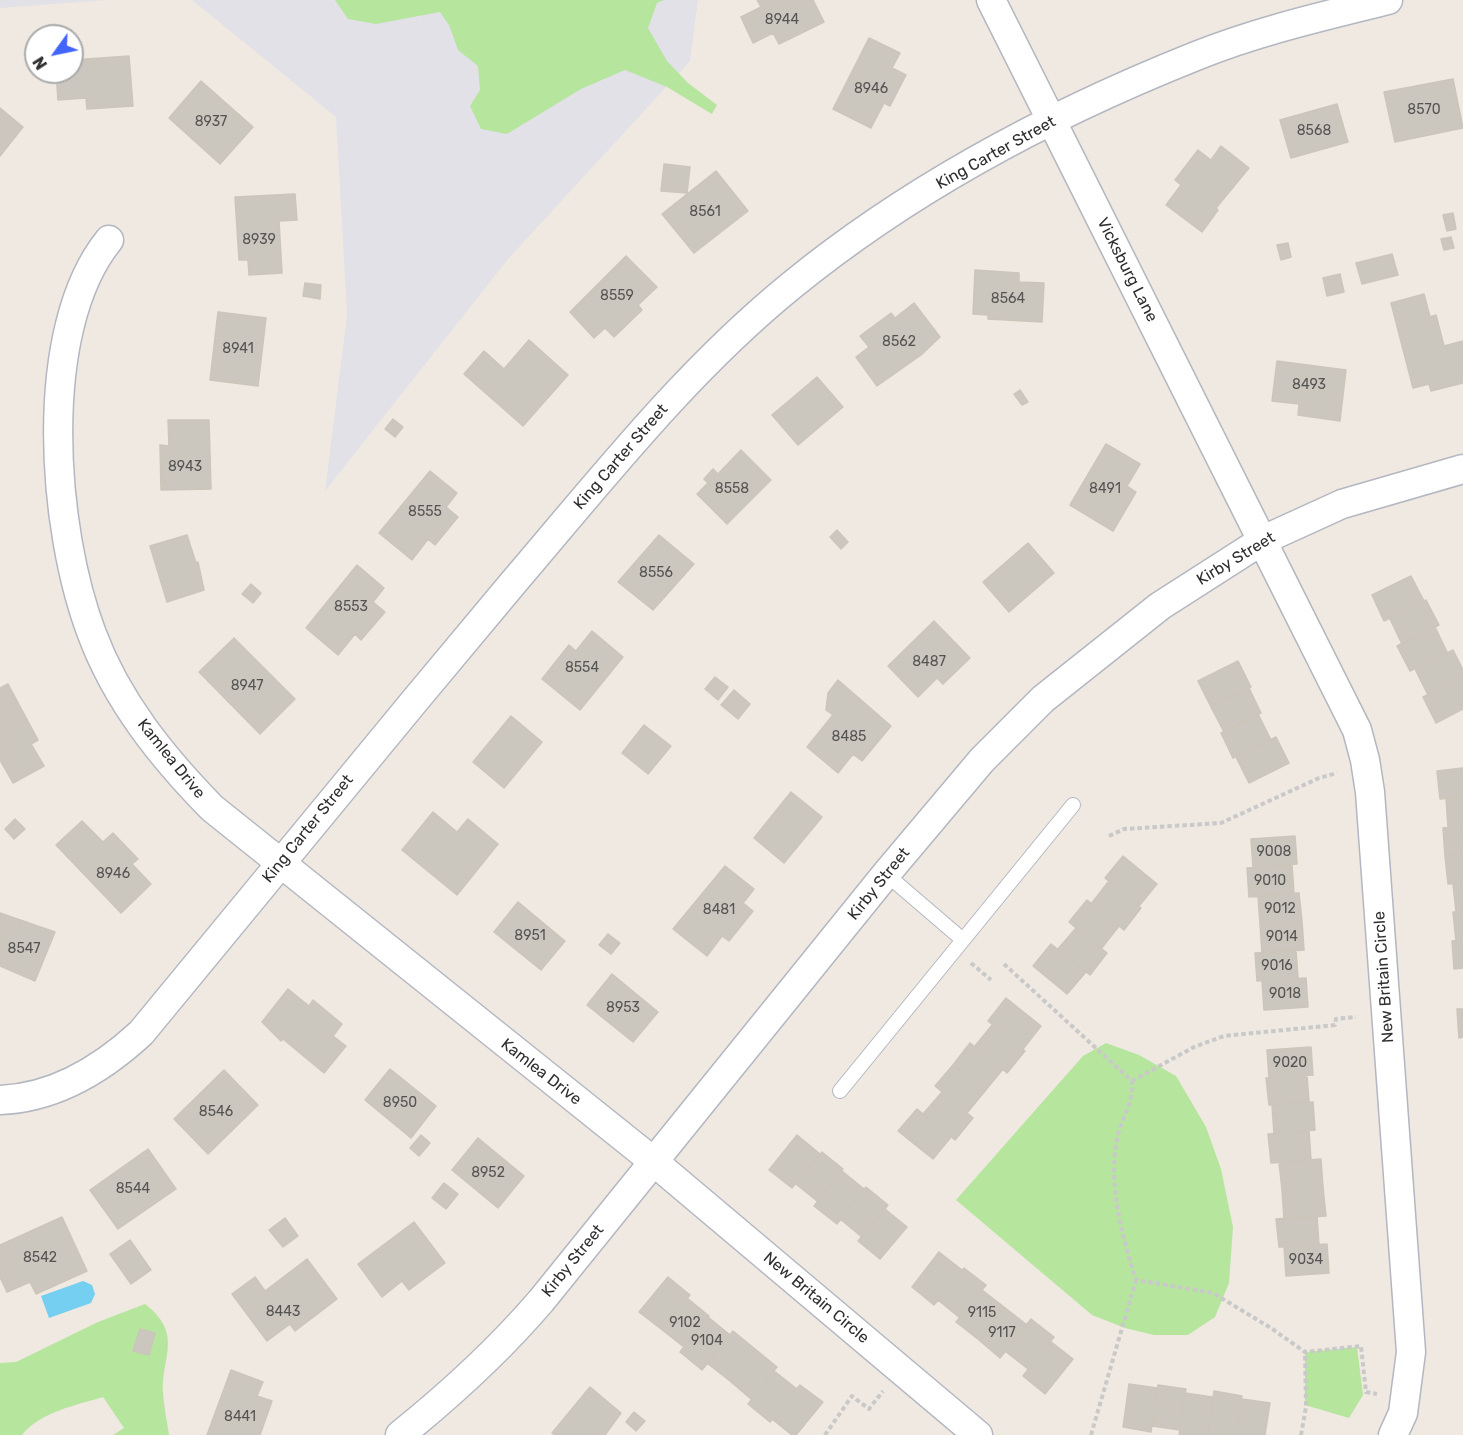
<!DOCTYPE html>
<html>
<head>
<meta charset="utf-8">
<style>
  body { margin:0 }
  #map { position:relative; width:1463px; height:1435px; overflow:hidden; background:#efe9e1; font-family:Rubik,sans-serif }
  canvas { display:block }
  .north { position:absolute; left:24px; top:24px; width:60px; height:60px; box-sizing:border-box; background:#fff; border:2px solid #ababab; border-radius:50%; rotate:237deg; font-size:16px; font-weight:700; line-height:24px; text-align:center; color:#2e2e2e }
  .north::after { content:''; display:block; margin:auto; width:21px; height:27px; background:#4264fb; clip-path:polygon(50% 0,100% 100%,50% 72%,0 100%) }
</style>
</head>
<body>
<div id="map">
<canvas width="1463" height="1435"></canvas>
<div class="north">N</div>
</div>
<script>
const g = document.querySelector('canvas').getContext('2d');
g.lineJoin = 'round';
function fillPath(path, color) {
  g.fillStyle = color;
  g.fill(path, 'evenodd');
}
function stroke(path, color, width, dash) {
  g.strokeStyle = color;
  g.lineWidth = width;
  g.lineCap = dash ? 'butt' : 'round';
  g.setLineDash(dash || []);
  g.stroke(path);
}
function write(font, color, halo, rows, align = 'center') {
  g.font = font + ' Rubik,sans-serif';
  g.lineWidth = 5;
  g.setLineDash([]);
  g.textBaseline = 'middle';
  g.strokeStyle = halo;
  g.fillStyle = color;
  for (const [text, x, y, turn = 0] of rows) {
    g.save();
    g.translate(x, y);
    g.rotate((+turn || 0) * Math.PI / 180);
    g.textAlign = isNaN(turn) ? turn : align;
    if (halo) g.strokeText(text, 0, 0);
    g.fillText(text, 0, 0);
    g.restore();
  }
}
fillPath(new Path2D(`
  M0,0H108L0,8Z
  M192,0H698L690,61L508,259L325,491L347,315L336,117Z`), '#e3e1e8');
fillPath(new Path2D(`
  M335,0H664L657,3L648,28L667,61L688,83L717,105L712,114L667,87L625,70L581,89L507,134L481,129L470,106L480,90L478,66L458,50L449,25L440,12L376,24L348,19Z
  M1106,1043L1139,1055L1176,1076L1206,1127L1221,1169L1233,1227L1229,1283L1215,1317L1188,1335H1154L1125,1328L1092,1315L956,1200L1083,1056Z
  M145,1304C184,1334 161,1357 163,1393C164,1407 167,1421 169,1435H113L124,1428L103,1397C77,1405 40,1412 22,1435H0V1363L16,1362L98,1322Z
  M1357,1347L1363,1395L1349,1418L1305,1405V1352Z`), '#b6e59e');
fillPath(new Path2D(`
  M83,1281L92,1285L95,1294L91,1303L49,1318L41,1296Z`), '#75cff0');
const building = new Path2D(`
  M757,0H813L824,22L779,44L773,33L753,43L741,17L761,7Z
  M869,38L900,53L892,68L906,75L890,106L884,103L871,128L833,109Z
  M129,56L133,106L87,109L86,98L58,100L56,72H72V60Z
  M1453,79L1463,128L1395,142L1384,92Z
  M201,81L253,127L220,164L169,118Z
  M1337,104L1348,142L1291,158L1280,120Z
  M0,108L23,127L0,156Z
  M1221,146L1249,168L1216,208L1218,210L1202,232L1166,205L1181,185L1175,180L1198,150L1211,160Z
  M664,164L690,167L687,193L661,191Z
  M716,171L748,211L694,253L662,214Z
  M295,194L297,220L279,221L282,273L249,275L248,260H239L235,197Z
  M1453,213L1456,229L1447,231L1443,215Z
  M1451,237L1454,248L1444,250L1441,239Z
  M1288,243L1291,257L1281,260L1277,245Z
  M1392,254L1398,275L1362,284L1356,263Z
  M626,256L657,287L638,305L642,310L614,337L605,328L594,338L570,312Z
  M975,270L1019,273V282L1044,283L1042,322L988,319V315L973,314Z
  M1340,274L1344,292L1327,296L1323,278Z
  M305,283L321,285L320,299L303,296Z
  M1424,294L1430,317L1436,315L1444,346L1463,341V383L1431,391L1429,384L1413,388L1391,303Z
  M914,303L940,337L921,355L877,386L856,357L869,347L860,336L891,313L895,318Z
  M218,312L266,318L258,386L210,380Z
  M529,340L568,375L523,426L464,374L484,351L504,369Z
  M1277,361L1346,370L1340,421L1298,415L1299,404L1272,401Z
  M817,377L843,407L798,445L772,415Z
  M1020,390L1028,402L1022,405L1014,394Z
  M393,419L403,427L395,437L385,429Z
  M168,420H209L211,489L161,490L160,445L169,446Z
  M1106,444L1140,464L1127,486L1136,492L1113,531L1070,505Z
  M741,450L771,480L727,524L697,494L708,483L704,479L713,469L718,474Z
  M430,471L457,493L446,507L458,517L435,545L428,539L412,560L379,533Z
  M837,530L848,542L841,549L830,537Z
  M187,535L196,563L198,562L204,590L167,602L150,546Z
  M659,535L694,564L653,610L618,582Z
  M1028,543L1054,573L1009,612L983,582Z
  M357,565L384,588L373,602L385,612L361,640L355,634L338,655L306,628Z
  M1411,576L1424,601L1384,621L1372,595Z
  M251,584L261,593L253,603L242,594Z
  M1426,600L1439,625L1402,644L1390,619Z
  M934,621L970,658L943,684L937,678L918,697L888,666Z
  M1435,627L1447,652L1410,671L1397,646Z
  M592,631L623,657L580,710L542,679L569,645L576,651Z
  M234,638L295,699L260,734L199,672Z
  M1453,650L1463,670V677L1428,695L1415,669Z
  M1238,661L1251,687L1211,707L1198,681Z
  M715,677L728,687L718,700L705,689Z
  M1463,677V709L1436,723L1423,697Z
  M838,680L891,726L862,761L853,754L838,773L807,747L833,715L826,710L828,693Z
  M8,684L38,740L31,744L44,766L13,783L0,760V688Z
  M1249,688L1261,713L1224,732L1211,707Z
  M734,690L750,704L738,719L721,705Z
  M1258,714L1271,740L1233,758L1221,733Z
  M511,716L542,742L504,788L473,762Z
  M644,725L671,746L648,774L622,753Z
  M1276,737L1289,763L1249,783L1236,757Z
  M1463,768V797L1440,799L1437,771Z
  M791,792L822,817L784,863L754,838Z
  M1463,797V826L1448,827L1446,798Z
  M433,812L457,832L468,819L498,844L457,895L402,850Z
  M15,819L25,829L14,839L5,829Z
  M82,821L103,842L113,833L138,859L132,864L151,884L121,913L56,845Z
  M1463,826V854L1445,856L1443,828Z
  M1295,836L1297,864L1253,867L1251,839Z
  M1463,854V883L1448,884L1445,856Z
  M1123,856L1157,884L1139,906L1105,878Z
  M1292,865L1294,893L1249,897L1247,868Z
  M725,866L754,889L743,903L753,911L729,941L722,936L707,956L673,929Z
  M1109,881L1141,908L1124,930L1091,904Z
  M1463,883V911L1456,912L1453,884Z
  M1299,893L1302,921L1260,924L1258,896Z
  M1087,900L1119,926L1101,949L1069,922Z
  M518,902L565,941L541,970L494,932Z
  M1463,911V940L1456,941L1453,912Z
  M0,913L55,932L35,981L0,966Z
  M1302,921L1304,950L1262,953L1260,924Z
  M1076,928L1107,953L1090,975L1058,949Z
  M608,934L620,943L611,954L599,945Z
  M1463,940V968L1454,969L1452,941Z
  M1051,944L1086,972L1067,994L1033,966Z
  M1296,950L1298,978L1257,981L1255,953Z
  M612,974L658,1012L633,1042L587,1005Z
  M1306,978L1308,1007L1264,1010L1262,981Z
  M288,989L309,1006L313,1000L342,1024L333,1036L346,1046L324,1073L283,1039L281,1041L262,1022Z
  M1006,998L1041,1026L1023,1049L988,1021Z
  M1457,1009H1463V1037L1459,1038Z
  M993,1024L1025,1051L1007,1073L975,1046Z
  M970,1043L1003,1069L985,1091L953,1065Z
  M1311,1047L1313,1075L1269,1078L1267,1050Z
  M953,1065L985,1091L967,1113L935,1086Z
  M390,1069L436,1106L411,1138L365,1100Z
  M224,1070L258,1105L208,1154L174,1119Z
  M1307,1075L1309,1102L1269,1105L1266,1078Z
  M942,1092L973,1118L955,1140L923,1114Z
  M1313,1102L1315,1130L1274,1134L1272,1105Z
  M917,1109L951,1137L933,1159L898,1131Z
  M1309,1131L1311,1160L1271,1163L1268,1134Z
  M421,1135L430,1143L419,1156L410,1148Z
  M797,1135L820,1154L792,1188L769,1170Z
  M478,1138L524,1176L498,1208L452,1170Z
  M148,1149L176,1189L118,1229L90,1190Z
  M822,1152L843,1169L817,1201L796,1184Z
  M1321,1159L1323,1187L1282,1190L1279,1162Z
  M842,1171L864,1189L837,1224L814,1206Z
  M444,1183L458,1194L446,1209L432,1198Z
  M866,1187L888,1205L862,1237L840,1219Z
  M1323,1187L1326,1216L1284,1219L1282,1190Z
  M885,1209L907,1227L880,1259L858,1241Z
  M1317,1216L1319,1245L1279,1247L1276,1219Z
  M62,1217L87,1271L36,1294L30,1282L7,1292L0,1277V1245Z
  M285,1218L298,1236L283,1247L269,1230Z
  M414,1222L445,1263L409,1290L402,1281L382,1297L358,1264Z
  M130,1240L151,1270L131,1284L110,1254Z
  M1327,1244L1329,1273L1286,1276L1284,1247Z
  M939,1252L962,1270L934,1305L912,1287Z
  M307,1259L337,1299L295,1331L290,1324L267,1341L232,1294L255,1277L265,1291Z
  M964,1268L986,1285L960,1318L938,1300Z
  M668,1277L690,1295L661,1329L639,1312Z
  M982,1290L1004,1307L979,1340L956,1322Z
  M687,1298L709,1316L684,1347L661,1329Z
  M1004,1307L1027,1325L1000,1358L979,1340Z
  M708,1317L730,1335L702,1370L680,1352Z
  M1031,1319L1054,1337L1028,1369L1005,1351Z
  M140,1329L155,1333L149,1355L133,1351Z
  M733,1331L755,1349L730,1381L707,1363Z
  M1050,1341L1073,1359L1045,1394L1023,1376Z
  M755,1349L777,1367L751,1399L730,1381Z
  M231,1370L263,1382L257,1396L272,1401L260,1435H207Z
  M774,1371L797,1389L770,1422L748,1404Z
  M1129,1384L1157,1388L1151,1432L1123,1427Z
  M800,1385L823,1402L796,1435H792L772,1419Z
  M1158,1385L1186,1389L1180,1430L1152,1426Z
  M590,1387L621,1413L605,1435H555L552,1433Z
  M1214,1391L1242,1396L1237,1435L1208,1434Z
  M1185,1393L1212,1397L1208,1435H1179Z
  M1242,1399L1270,1403L1265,1435H1237Z
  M634,1412L645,1421L636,1431L626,1422Z`);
fillPath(building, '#cbc7bf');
stroke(building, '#cbc5ba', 1.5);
const lane = new Path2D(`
  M886,874L963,940
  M840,1091L1073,805`);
const street = new Path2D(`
  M991,0L1357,730L1365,760L1370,792L1411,1352L1403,1413L1393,1435
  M109,240C36,330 52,530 92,634C117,701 162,757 212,808L653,1161L978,1435
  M0,1100C55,1098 102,1069 141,1033C265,882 388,732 513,583C601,480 686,371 792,285C911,188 1053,113 1196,56C1258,31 1324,16 1388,0
  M400,1435C451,1394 498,1351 541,1301L886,874L982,760L1043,699L1160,606L1263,540L1342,504L1463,469`);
stroke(lane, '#b4b7c1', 16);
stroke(street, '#b4b7c1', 31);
stroke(new Path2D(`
  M1109,836L1124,829L1221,823L1319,778L1337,773
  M971,963L991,980
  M1004,964L1132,1081C1134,1103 1121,1118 1117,1139C1108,1185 1122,1236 1136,1280L1213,1293L1271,1328L1305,1352L1361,1346L1366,1392L1377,1394
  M1132,1081L1194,1047L1224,1036L1335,1025L1336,1019L1356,1017
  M825,1435L852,1396L869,1409L883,1391
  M1091,1435L1136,1280
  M1301,1435L1306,1407L1305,1352`), '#c9c9c9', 4, [4.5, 3]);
stroke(lane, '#fff', 14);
stroke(street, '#fff', 28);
write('14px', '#555452', null, [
  ["8944",782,20],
  ["8946",871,89],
  ["8570",1424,110],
  ["8937",211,122],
  ["8568",1314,131],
  ["8561",705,212],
  ["8939",259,240],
  ["8559",617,296],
  ["8564",1008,299],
  ["8562",899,342],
  ["8941",238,349],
  ["8493",1309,385],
  ["8943",185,467],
  ["8558",732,489],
  ["8491",1105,489],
  ["8555",425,512],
  ["8556",656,573],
  ["8553",351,607],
  ["8487",929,662],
  ["8554",582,668],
  ["8947",247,686],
  ["8485",849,737],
  ["9008",1274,852],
  ["8946",113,874],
  ["9010",1270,881],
  ["9012",1280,909],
  ["8481",719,910],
  ["8951",530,936],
  ["9014",1282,937],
  ["8547",24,949],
  ["9016",1277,966],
  ["9018",1285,994],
  ["8953",623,1008],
  ["9020",1290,1063],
  ["8950",400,1103],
  ["8546",216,1112],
  ["8952",488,1173],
  ["8544",133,1189],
  ["8542",40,1258],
  ["9034",1306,1260],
  ["8443",283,1312],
  ["9115",982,1313],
  ["9102",685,1323],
  ["9117",1002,1333],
  ["9104",707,1341],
  ["8441",240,1417]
]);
write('16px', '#2e2e2e', '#fff', [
  ["King Carter Street",996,153,-29],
  ["Vicksburg Lane",1127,270,63],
  ["King Carter Street",621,457,-49],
  ["Kirby Street",1236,559,-31],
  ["Kamlea Drive",171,759,51],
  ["King Carter Street",308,829,-51],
  ["Kirby Street",879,884,-51],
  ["New Britain Circle",1384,977,-94],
  ["Kamlea Drive",541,1072,38],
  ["Kirby Street",573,1261,-51],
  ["New Britain Circle",816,1298,40]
]);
</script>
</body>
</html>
